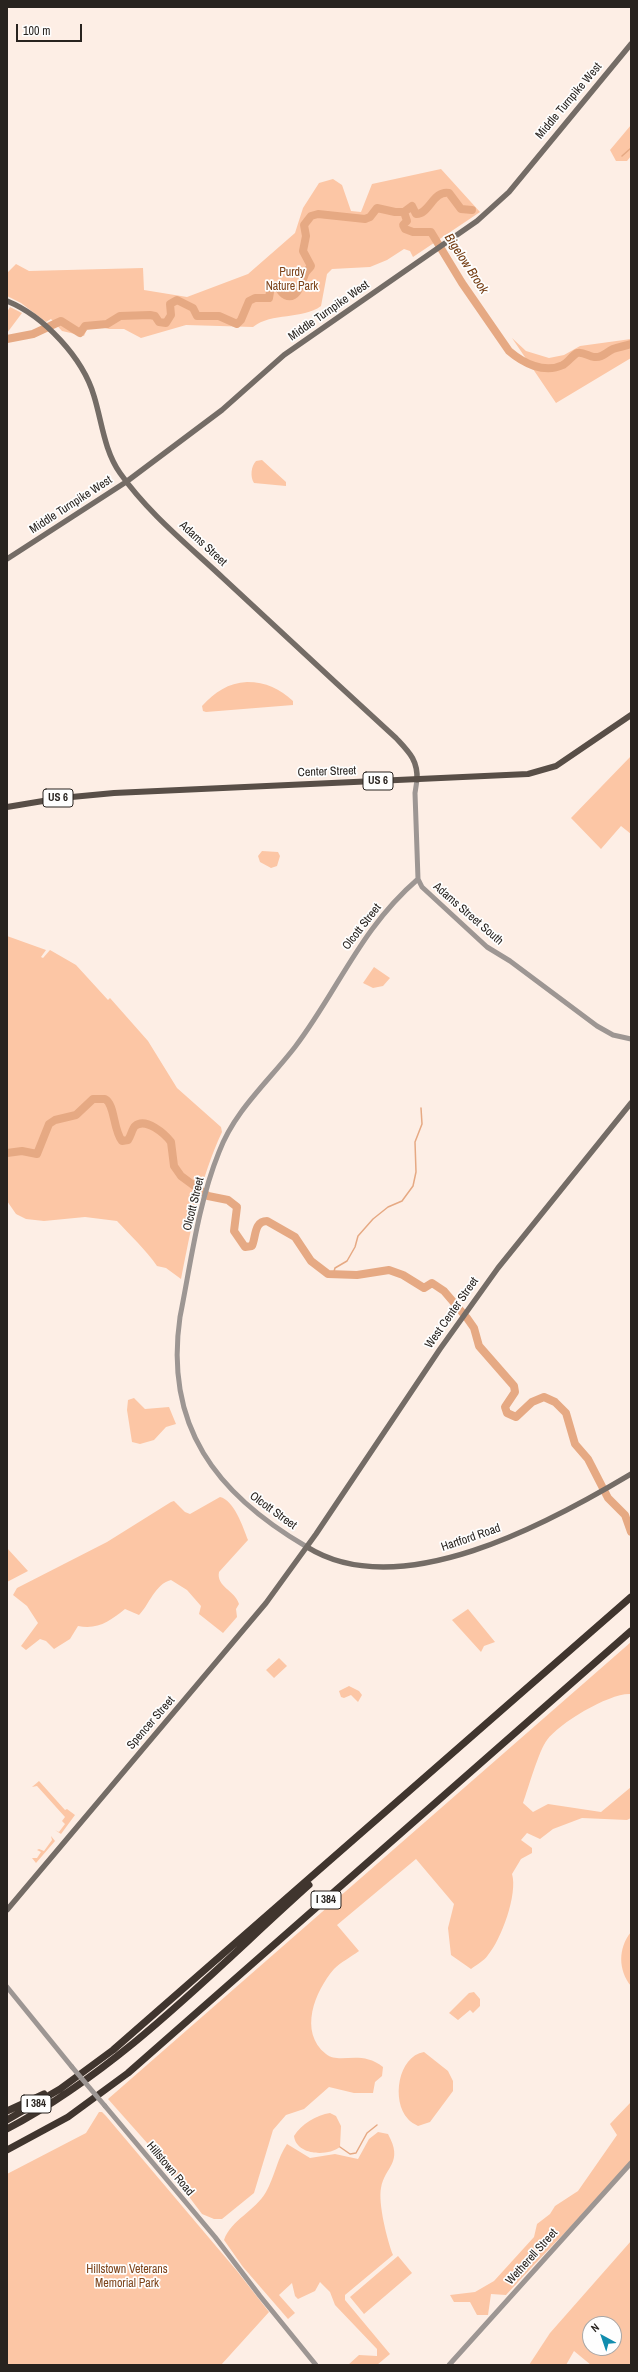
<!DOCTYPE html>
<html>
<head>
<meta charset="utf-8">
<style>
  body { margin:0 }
  #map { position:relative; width:638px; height:2372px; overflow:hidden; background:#fdeee5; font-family:"Archivo Narrow",sans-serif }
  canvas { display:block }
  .frame { position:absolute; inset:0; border:8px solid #28231f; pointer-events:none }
  .north { position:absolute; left:582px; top:2316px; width:40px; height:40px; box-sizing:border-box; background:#fefefe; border:1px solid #a8a6a5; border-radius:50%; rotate:320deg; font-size:11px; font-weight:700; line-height:16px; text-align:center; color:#28231f }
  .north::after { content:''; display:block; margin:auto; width:14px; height:18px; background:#118dae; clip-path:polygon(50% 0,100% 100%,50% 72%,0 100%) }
  .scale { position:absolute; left:16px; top:24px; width:66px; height:18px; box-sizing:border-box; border:2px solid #28231f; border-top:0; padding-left:5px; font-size:12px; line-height:14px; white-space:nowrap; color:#28231f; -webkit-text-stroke:3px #fefefe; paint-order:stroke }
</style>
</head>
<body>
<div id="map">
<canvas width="638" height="2372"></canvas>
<div class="frame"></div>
<div class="north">N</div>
<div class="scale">100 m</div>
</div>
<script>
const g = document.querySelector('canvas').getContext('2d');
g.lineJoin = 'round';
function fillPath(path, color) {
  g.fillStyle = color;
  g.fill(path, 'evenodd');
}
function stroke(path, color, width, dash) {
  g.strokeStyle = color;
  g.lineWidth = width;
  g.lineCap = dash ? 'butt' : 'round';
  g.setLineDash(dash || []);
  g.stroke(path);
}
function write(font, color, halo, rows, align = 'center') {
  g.font = font + ' "Archivo Narrow",sans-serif';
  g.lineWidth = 3.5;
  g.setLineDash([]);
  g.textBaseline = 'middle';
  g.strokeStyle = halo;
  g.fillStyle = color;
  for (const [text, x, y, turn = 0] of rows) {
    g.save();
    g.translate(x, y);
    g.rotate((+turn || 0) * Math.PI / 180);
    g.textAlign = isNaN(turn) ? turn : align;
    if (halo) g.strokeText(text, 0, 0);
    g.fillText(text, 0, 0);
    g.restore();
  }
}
fillPath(new Path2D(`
  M631,125V156L627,161H616L610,150Z
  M441,169L480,212L413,257L410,251L404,249L387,260L370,267L332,269L327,274L321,306C302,320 272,312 253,327L186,325L141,338L124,329H109L89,324L84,336L62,331L51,319L46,322L21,303L7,296V273L16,264L29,271L143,268L144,290L187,297L248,274L295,233L303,208L319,183L333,179L342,185L351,211L361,212L372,184Z
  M10,307L22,313L7,333V312Z
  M512,338L526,351L549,358L564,355L580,346L631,339V358L556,403Z
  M262,460L286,482V486L254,483C250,477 251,466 256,461Z
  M247,682C266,682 280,689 293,701V705L206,712L203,711L202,706C215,692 228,683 247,682Z
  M631,756V834L621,826L601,849L571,818Z
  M262,851L278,852L280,856L277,866L271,868L260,862L258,856Z
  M7,936L46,950L41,957L43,958L50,950L76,965L108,1000L110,998L148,1041L177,1088L221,1127L222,1132C200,1179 191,1229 181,1279L166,1268L157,1266C146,1250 130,1235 117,1221L85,1217L44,1221L26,1219L16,1214L7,1201Z
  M374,967L390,978L383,986L373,988L363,983Z
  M134,1398L145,1409L169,1407L176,1424L166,1427L154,1440L140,1444L132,1442L127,1410L128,1400Z
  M220,1497C234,1500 243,1527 248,1540L219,1572C216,1587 235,1590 239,1604L236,1609L237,1617L223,1633L199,1614L201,1606L187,1590L171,1580C155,1584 149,1605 139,1615L125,1609C110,1621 98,1630 78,1626L70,1639L54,1649L46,1641L40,1639L26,1650L21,1646L38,1623L27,1606L13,1595L17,1588L107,1542L171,1502L174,1501L185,1512L190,1514Z
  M7,1548L28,1571L7,1582Z
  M468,1609L495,1642L484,1646L481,1652L452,1620Z
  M631,1642V1694C611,1692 559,1723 547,1740C539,1750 528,1789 523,1803L533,1812L548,1804L601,1812L631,1787V1818L627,1820L582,1818L553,1829L540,1839L527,1833L521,1840L532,1848V1853L521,1859L512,1874C518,1894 501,1940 488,1955C484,1961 476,1965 471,1969L451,1955L448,1928L454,1904L416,1859L337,1925L359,1951C351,1957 341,1962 334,1969C315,1991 298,2032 326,2054C340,2065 360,2049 383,2067L382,2076L375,2082L373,2093H354L329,2087L304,2109L286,2115L273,2130L254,2193L222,2219H214L202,2214L156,2153L108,2099Z
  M279,1658L287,1666L274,1678L266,1670Z
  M349,1686L359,1691L362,1695L358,1702L351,1695L344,1698L341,1697L339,1691Z
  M39,1781L65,1810L67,1809L75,1815L61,1834L55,1830L59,1832L65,1824L62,1821L65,1817L37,1786L32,1787Z
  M51,1836L55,1841L36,1863L32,1858H37L41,1852L37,1850L39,1849L44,1851L52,1840Z
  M631,1932V1986C618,1970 618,1948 631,1932Z
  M474,1992L480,1999V2006L473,2013L470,2010L458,2020L449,2013L469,1993Z
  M424,2052L448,2071L453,2081V2091L430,2122L418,2126C415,2124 410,2122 408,2119C391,2101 398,2056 424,2052Z
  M631,2102V2163C590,2208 547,2250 506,2295L491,2294L488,2315H477L470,2302H454L450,2295L475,2292L494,2281L534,2237L537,2224L550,2214L555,2206L578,2191L617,2135L610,2124Z
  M99,2112H102L106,2116L237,2271L269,2312L221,2365H7V2174L86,2133Z
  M330,2113L336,2116L341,2126L340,2147C327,2157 296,2155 294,2136C301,2124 317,2115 330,2113Z
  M378,2132L388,2134C404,2163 385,2166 381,2188C378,2203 387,2240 393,2255L345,2295V2300L390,2354L377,2365H348L359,2355L377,2356V2349L335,2305L330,2292L320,2282L315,2291L298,2299L295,2296L292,2283L279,2295L295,2313L288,2319L243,2267L224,2240C231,2220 255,2211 266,2192C275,2176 277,2159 287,2144L310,2158L335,2154L358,2159L369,2139Z
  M631,2241V2365H591L574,2351L566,2365H529L550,2333ZM590,2324H614V2348H590Z
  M398,2256L412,2273L364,2314L350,2297Z`), '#fcc6a5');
stroke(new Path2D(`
  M622,156L631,148
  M333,1275L335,1268L347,1261L355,1247L358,1236L373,1219L388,1207L402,1201L413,1186L416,1172L415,1142L422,1124L421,1108
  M340,2147L350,2154L356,2153L367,2133L377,2125`), '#e6a983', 1.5);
stroke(new Path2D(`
  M404,212L407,221L403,225L405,229L413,232H431L462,283L509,351C523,363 544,374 563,365C568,362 572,356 577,353C583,351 589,357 594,357C603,358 606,352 613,349C619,347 625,346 631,344
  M404,212L412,206L416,214C429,215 433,190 449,193L461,209L472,210
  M7,339L33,334L61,321L80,333L85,326L107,324L120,316L150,315L155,316L159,322L166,323L171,315L170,304L177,300L193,308L197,316H219L237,324L241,320L249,301L255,298H269L271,286L277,285C279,288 281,293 285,295C298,301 302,281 305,274C306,271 309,269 311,266L303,251L306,236L304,225L311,216L318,214L365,219L370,217L377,208L395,212H404
  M7,1153L22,1151L37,1154L49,1124L55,1120L76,1115L93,1099H105C115,1104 113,1130 122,1141L128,1140C131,1136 132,1129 135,1126C146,1117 165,1134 171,1142L174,1166L181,1176L208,1196L228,1200L237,1207L234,1231L245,1247L252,1246C256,1237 254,1221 267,1221L295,1237L311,1261L328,1274L357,1275L389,1270L403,1275L424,1288L432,1283L444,1291L467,1318L474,1328L479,1346L514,1386L515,1392L505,1407L507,1413L516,1417L532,1402L544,1397L555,1402L566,1413L575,1444L588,1459L608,1498L625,1515L631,1532`), '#e6a983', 8);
stroke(new Path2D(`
  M417,780L415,793L418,879L422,887L487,947L510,961L597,1026L613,1035L631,1039
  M307,1547C216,1494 164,1426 180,1317C191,1262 198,1204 219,1152C235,1110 268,1082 295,1047C339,989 360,929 418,879
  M7,1987L72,2067
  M105,2106L215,2237L260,2296L316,2365
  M449,2365L631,2163`), '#9d9693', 5);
stroke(new Path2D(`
  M7,301C44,316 83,358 94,396C102,422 104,450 120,473C148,513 188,545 223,578C281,632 338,685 396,738C409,752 418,760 417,780
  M7,559L126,482L222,410L284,355L477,221L509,192L631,44
  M307,1547C400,1605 549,1523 631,1474
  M7,1910L266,1603L316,1534L440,1349L498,1268L631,1103`), '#746c66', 5.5);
stroke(new Path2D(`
  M7,807L61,798L114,793L528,774L556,766L631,715`), '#584e47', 6);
stroke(new Path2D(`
  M7,2111L44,2094
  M7,2120L60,2089L113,2050L631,1597
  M7,2129C122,2068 213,1971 309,1885
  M7,2150L68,2117L128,2073L631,1631`), '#40352e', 7);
stroke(new Path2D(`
  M72,2067L105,2106`), '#9d9693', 5);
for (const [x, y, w] of [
  [378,781,30],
  [58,798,30],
  [326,1900,30],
  [36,2104,30]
]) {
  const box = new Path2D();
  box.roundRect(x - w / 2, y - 9, w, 18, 3);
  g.fillStyle = '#fefefe';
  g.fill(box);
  stroke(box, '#28231f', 1);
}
write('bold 11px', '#28231f', null, [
  ["US 6",378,781],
  ["US 6",58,798],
  ["I 384",326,1900],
  ["I 384",36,2104]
]);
write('12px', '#28231f', '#fefefe', [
  ["Middle Turnpike West",569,101,-50],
  ["Middle Turnpike West",329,311,-35],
  ["Middle Turnpike West",71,505,-33],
  ["Adams Street",203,544,43],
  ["Center Street",327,772,-2],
  ["Adams Street South",468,914,41],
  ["Olcott Street",362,927,-52],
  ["Olcott Street",194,1204,-76],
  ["West Center Street",452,1313,-55],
  ["Olcott Street",273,1511,36],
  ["Hartford Road",471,1538,-19],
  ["Spencer Street",151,1723,-49],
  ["Hillstown Road",170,2169,50],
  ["Wetherell Street",532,2257,-48]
]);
write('12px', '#7d441b', '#fefefe', [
  ["Purdy",292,273],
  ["Nature Park",292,287],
  ["Hillstown Veterans",127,2270],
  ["Memorial Park",127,2284]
]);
write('italic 13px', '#733b10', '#fefefe', [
  ["Bigelow Brook",466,264,57]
]);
</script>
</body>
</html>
